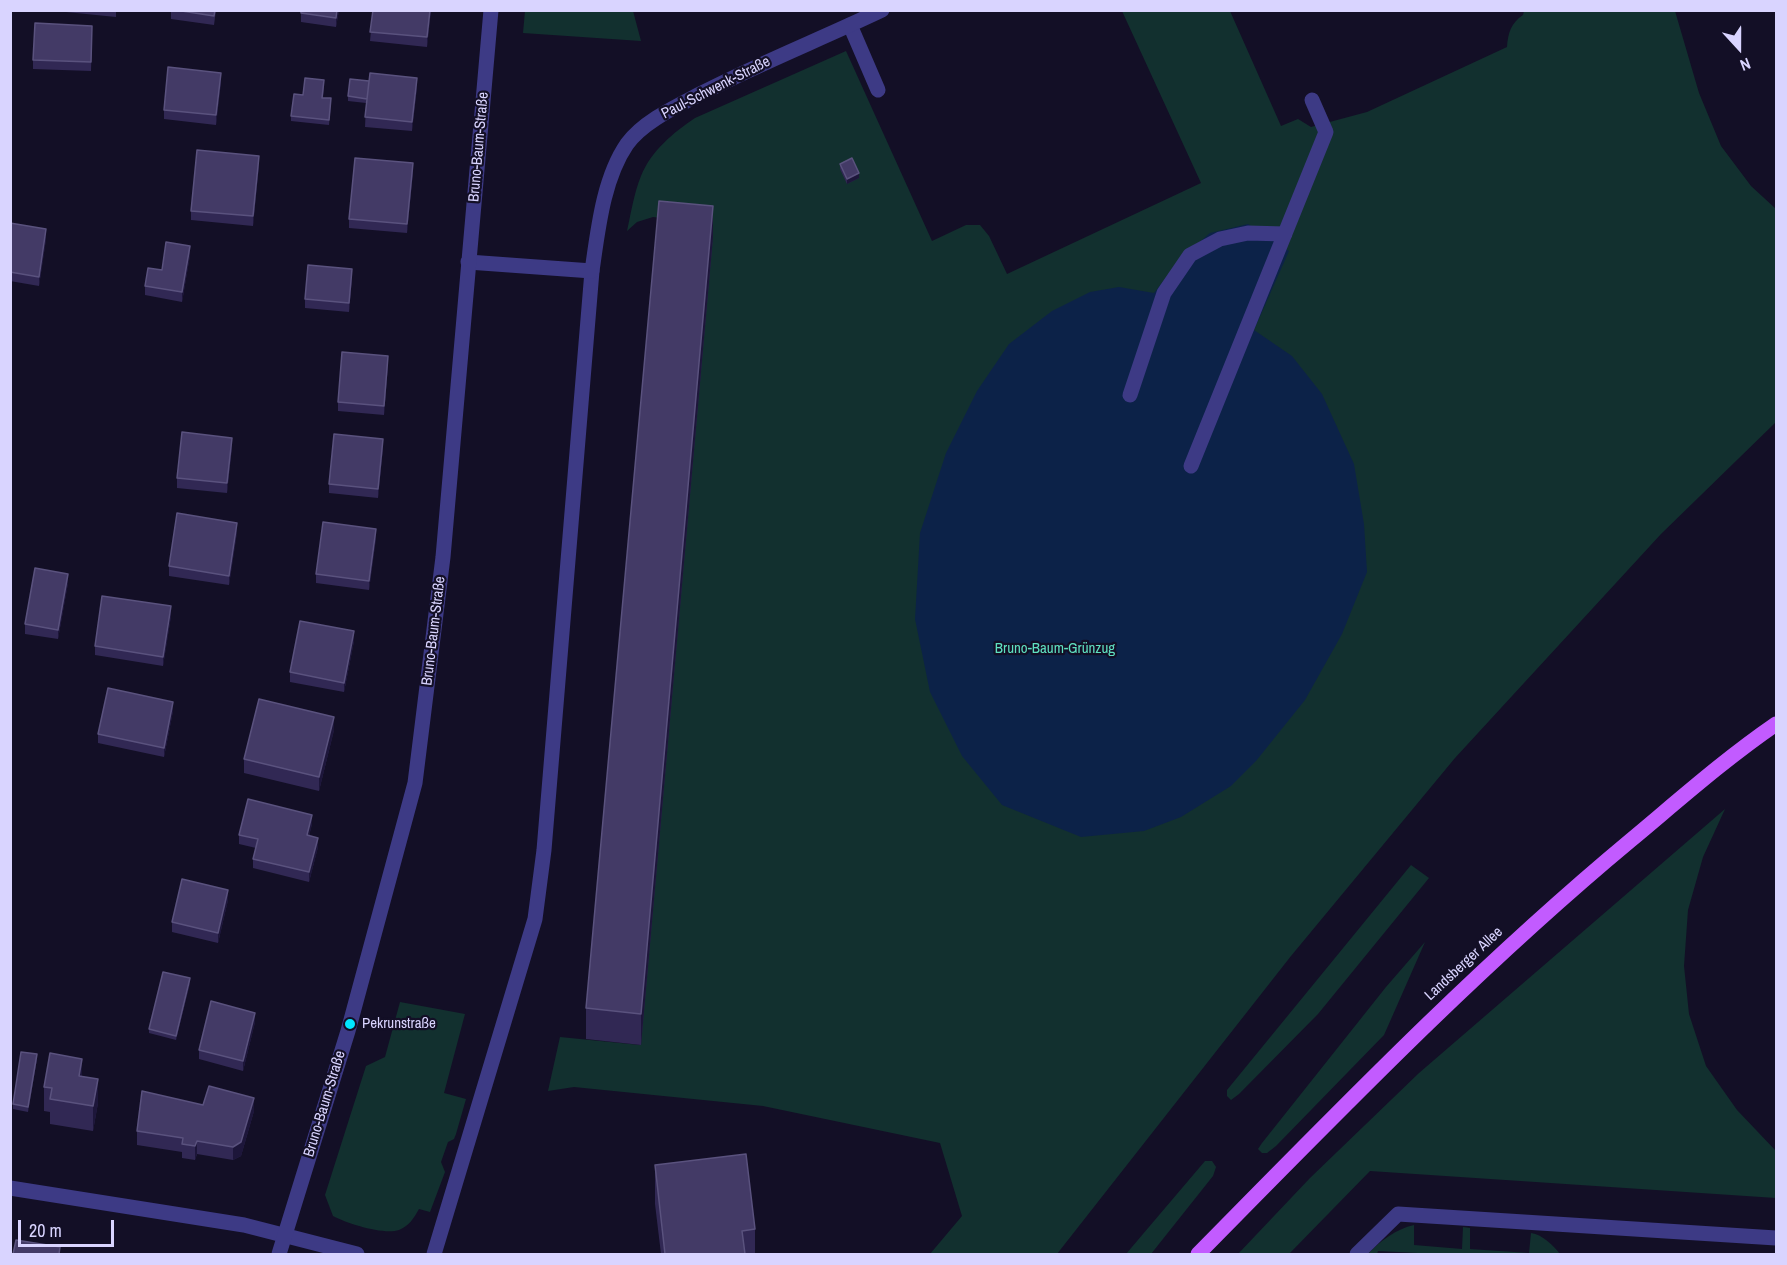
<!DOCTYPE html>
<html>
<head>
<meta charset="utf-8">
<style>
  body { margin:0 }
  #map { position:relative; width:1787px; height:1265px; overflow:hidden; background:#130f26; font-family:"Archivo Narrow",sans-serif }
  canvas { display:block }
  .frame { position:absolute; inset:0; border:12px solid #d9d4ff; pointer-events:none }
  .north { position:absolute; left:1709px; top:18px; width:60px; height:60px; -webkit-text-stroke:4px #130f26; paint-order:stroke; rotate:159deg; font-size:16px; font-weight:700; line-height:24px; text-align:center; color:#d9d4ff }
  .north::after { content:''; display:block; margin:auto; width:21px; height:27px; background:#d9d4ff; clip-path:polygon(50% 0,100% 100%,50% 72%,0 100%) }
  .scale { position:absolute; left:18px; top:1220px; width:96px; height:27px; box-sizing:border-box; border:3px solid #d9d4ff; border-top:0; padding-left:8px; font-size:18px; line-height:21px; white-space:nowrap; color:#d9d4ff; -webkit-text-stroke:4px #130f26; paint-order:stroke }
</style>
</head>
<body>
<div id="map">
<canvas width="1787" height="1265"></canvas>
<div class="frame"></div>
<div class="north">N</div>
<div class="scale">20 m</div>
</div>
<script>
const g = document.querySelector('canvas').getContext('2d');
g.lineJoin = 'round';
function fillPath(path, color) {
  g.fillStyle = color;
  g.fill(path, 'evenodd');
}
function stroke(path, color, width, dash) {
  g.strokeStyle = color;
  g.lineWidth = width;
  g.lineCap = dash ? 'butt' : 'round';
  g.setLineDash(dash || []);
  g.stroke(path);
}
function write(font, color, halo, rows, align = 'center') {
  g.font = font + ' "Archivo Narrow",sans-serif';
  g.lineWidth = 4.5;
  g.setLineDash([]);
  g.textBaseline = 'middle';
  g.strokeStyle = halo;
  g.fillStyle = color;
  for (const [text, x, y, turn = 0] of rows) {
    g.save();
    g.translate(x, y);
    g.rotate((+turn || 0) * Math.PI / 180);
    g.textAlign = isNaN(turn) ? turn : align;
    if (halo) g.strokeText(text, 0, 0);
    g.fillText(text, 0, 0);
    g.restore();
  }
}
fillPath(new Path2D(`
  M525,11H633L641,41L523,33Z
  M1122,11H1230L1281,126L1298,119L1311,127L1367,112L1507,47C1508,33 1511,23 1523,15L1524,11H1675L1699,93L1721,146L1751,186L1776,209V422L1661,534L1455,758L1291,956L1057,1254H930L962,1216L940,1143L763,1106L574,1087L548,1091L560,1037L640,1045L713,224L653,217L637,222L627,231C631,213 634,193 641,176C651,151 674,132 695,118L846,51L932,241L966,225H980L989,236L1007,274L1201,183Z
  M1725,809L1703,857L1688,910L1684,966L1689,1014L1706,1066L1737,1110L1776,1151V1198L1370,1171L1289,1254H1238L1310,1178L1419,1073Z
  M1411,865L1429,878L1318,1014L1239,1094L1231,1100L1227,1096V1090Z
  M1425,942L1384,1035L1276,1146L1267,1153H1262L1258,1149L1262,1143L1386,987Z
  M400,1002L465,1014L444,1093L466,1099L456,1134L454,1139L448,1142L441,1162L445,1172L430,1212L419,1209C414,1218 409,1226 399,1230C384,1235 348,1224 333,1216L325,1195L366,1066L385,1057Z
  M1205,1161H1212L1216,1167L1213,1176L1151,1254H1126Z
  M1414,1225V1245L1462,1249L1463,1227L1470,1228V1249L1529,1253L1531,1233C1543,1235 1553,1245 1560,1254H1438L1378,1251L1377,1254H1368C1380,1241 1396,1229 1414,1225Z`), '#12302f');
fillPath(new Path2D(`
  M1248,224L1289,251L1254,330L1292,356L1322,394L1354,464L1364,524L1367,572L1342,634L1305,700L1256,761L1231,786L1181,817L1144,831L1081,837L1002,805L962,756L930,692L915,619L920,533L946,453L977,391L1009,344L1052,311L1090,292L1119,287L1154,293L1180,259L1210,233Z`), '#0c2248');
stroke(new Path2D(`
  M850,25L878,90
  M1130,395L1164,293L1190,255L1220,239L1248,233L1285,234
  M1191,466L1326,132L1312,100
  M434,1254L535,919L544,850L592,271
  M1357,1254L1398,1214L1776,1238`), '#3d3a85', 15);
stroke(new Path2D(`
  M468,262L592,271C598,230 603,179 627,144C643,122 675,107 698,95C758,64 821,39 882,10
  M10,1188L244,1225L357,1254`), '#3d3a85', 15);
stroke(new Path2D(`
  M279,1254L348,1031L415,783L443,557L491,10`), '#3d3a85', 15);
stroke(new Path2D(`
  M1198,1254C1338,1112 1477,968 1631,840C1679,800 1725,759 1776,724`), '#c25bff', 15);
fillPath(new Path2D(`
  M66,10H116V17L66,12Z
  M171,10H216L214,25L171,19Z
  M301,10H339L336,27L301,22Z
  M373,10H431L427,47L370,41Z
  M92,35L91,71L33,69V60Z
  M221,82L216,125L164,119V110Z
  M324,85L323,98L331,103L329,125L291,121V116L303,95Z
  M417,87L412,131L365,127L366,103L348,101V96Z
  M840,164L859,178L847,184L840,169Z
  M259,165L253,226L191,220V211Z
  M413,172L407,233L349,228V219Z
  M10,223L46,239L39,286L10,281Z
  M713,237L641,1045L586,1039V1008Z
  M190,255L182,302L145,295V286L162,270Z
  M352,278L349,312L305,308V299Z
  M388,365L384,415L338,411V402Z
  M232,447L227,493L177,488V478Z
  M383,448L378,498L329,493V484Z
  M237,532L229,585L169,576V566Z
  M376,538L369,590L316,583V574Z
  M68,583L58,639L25,634V624Z
  M171,616L163,666L95,655V646Z
  M354,641L344,692L290,682V672Z
  M173,711L164,757L98,743V734Z
  M334,730L319,791L244,773V759Z
  M312,824L309,836L318,847L309,882L253,868V859L256,848L239,844V835Z
  M228,900L218,943L172,932V922Z
  M190,983L176,1040L149,1033V1029Z
  M255,1022L243,1071L199,1059V1050Z
  M37,1059L28,1112L13,1109V1104Z
  M82,1076L98,1103L93,1131L50,1124V1112L44,1111V1087Z
  M203,1105L254,1111L241,1156L233,1160L197,1154L195,1160L182,1158V1152L137,1145V1131Z
  M655,1165L755,1229V1254H661L655,1204Z`), '#312854');
fillPath(new Path2D(`
  M337,10H339L336,27V18Z
  M430,10H431L427,47V37Z
  M221,73V82L216,125V115Z
  M417,78V87L412,131V122Z
  M259,156V165L253,226V216Z
  M413,163V172L407,233V224Z
  M859,173V178L847,184V179Z
  M713,206V237L641,1045V1014Z
  M46,229V239L39,286V277Z
  M190,246V255L182,302V292Z
  M352,269V278L349,312V303Z
  M388,356V365L384,415V406Z
  M232,438V447L227,493V483Z
  M383,439V448L378,498V489Z
  M237,523V532L229,585V576Z
  M376,529V538L369,590V581Z
  M68,574V583L58,639V630Z
  M171,606V616L163,666V657Z
  M354,631V641L344,692V683Z
  M173,702V711L164,757V748Z
  M334,717V730L319,791V777Z
  M312,815V824L307,844V835Z
  M318,838V847L309,882V872Z
  M228,890V900L218,943V933Z
  M190,978V983L176,1040V1036Z
  M255,1013V1022L243,1071V1061Z
  M37,1054V1059L28,1112V1107Z
  M82,1059V1083L79,1076Z
  M98,1079V1103L93,1131V1106Z
  M254,1098V1111L241,1156L233,1160V1147Z
  M197,1141V1154L195,1160V1146Z`), '#1d163a');
const building = new Path2D(`
  M175,10H215L214,16Z
  M301,10H337L336,18L301,13Z
  M373,10H430L427,37L370,32Z
  M35,23L92,26L91,62L33,60Z
  M168,67L221,73L216,115L164,110Z
  M370,73L417,78L412,122L365,117Z
  M305,78L324,80L322,98H331L329,120L291,116L294,94L303,95Z
  M350,79L369,81L367,99L348,96Z
  M197,150L259,156L253,216L191,211Z
  M355,158L413,163L407,224L349,219Z
  M852,158L859,173L847,179L840,164Z
  M659,201L713,206L641,1014L586,1008Z
  M10,223L46,229L39,277L10,272Z
  M166,242L190,246L182,292L145,286L148,268L162,270Z
  M308,265L352,269L349,303L305,299Z
  M342,352L388,356L384,406L338,402Z
  M182,432L232,438L227,483L177,478Z
  M334,434L383,439L378,489L329,484Z
  M177,513L237,523L229,576L169,566Z
  M323,522L376,529L369,581L316,574Z
  M35,568L68,574L58,630L25,624Z
  M102,596L171,606L163,657L95,646Z
  M300,621L354,631L344,683L290,672Z
  M108,688L173,702L164,748L98,734Z
  M259,699L334,717L319,777L244,759Z
  M248,799L312,815L307,835L318,838L309,872L253,859L258,839L239,835Z
  M182,879L228,890L218,933L172,922Z
  M163,972L190,978L176,1036L149,1029Z
  M211,1001L255,1013L243,1061L199,1050Z
  M21,1052L37,1054L28,1107L13,1104Z
  M50,1053L82,1059L79,1076L98,1079L93,1106L50,1099L52,1088L44,1087Z
  M209,1086L254,1098L241,1142L233,1147L197,1141L195,1146L182,1144L183,1138L137,1131L142,1091L203,1105Z
  M746,1154L755,1229L742,1231L745,1254H665L655,1165Z
  M16,1240L60,1247L59,1254H13Z`);
fillPath(building, '#433a66');
stroke(building, '#5a527e', 1.5);
for (const [x, y, r, color] of [
  [350,1024,6,"#00e5ff"]
]) {
  const dot = new Path2D();
  dot.arc(x, y, r, 0, 2 * Math.PI);
  g.fillStyle = color;
  g.fill(dot);
  stroke(dot, '#130f26', 2);
}
write('15px', '#d9d4ff', '#130f26', [
  ["Paul-Schwenk-Straße",716,88,-27],
  ["Bruno-Baum-Straße",479,147,-85],
  ["Bruno-Baum-Straße",434,631,-83],
  ["Landsberger Allee",1464,964,-43],
  ["Bruno-Baum-Straße",325,1104,-73]
]);
write('15px', '#5fe0c0', '#130f26', [
  ["Bruno-Baum-Grünzug",1055,649]
]);
write('15px', '#d9d4ff', '#130f26', [
  ["Pekrunstraße",362,1024]
], 'left');
</script>
</body>
</html>
